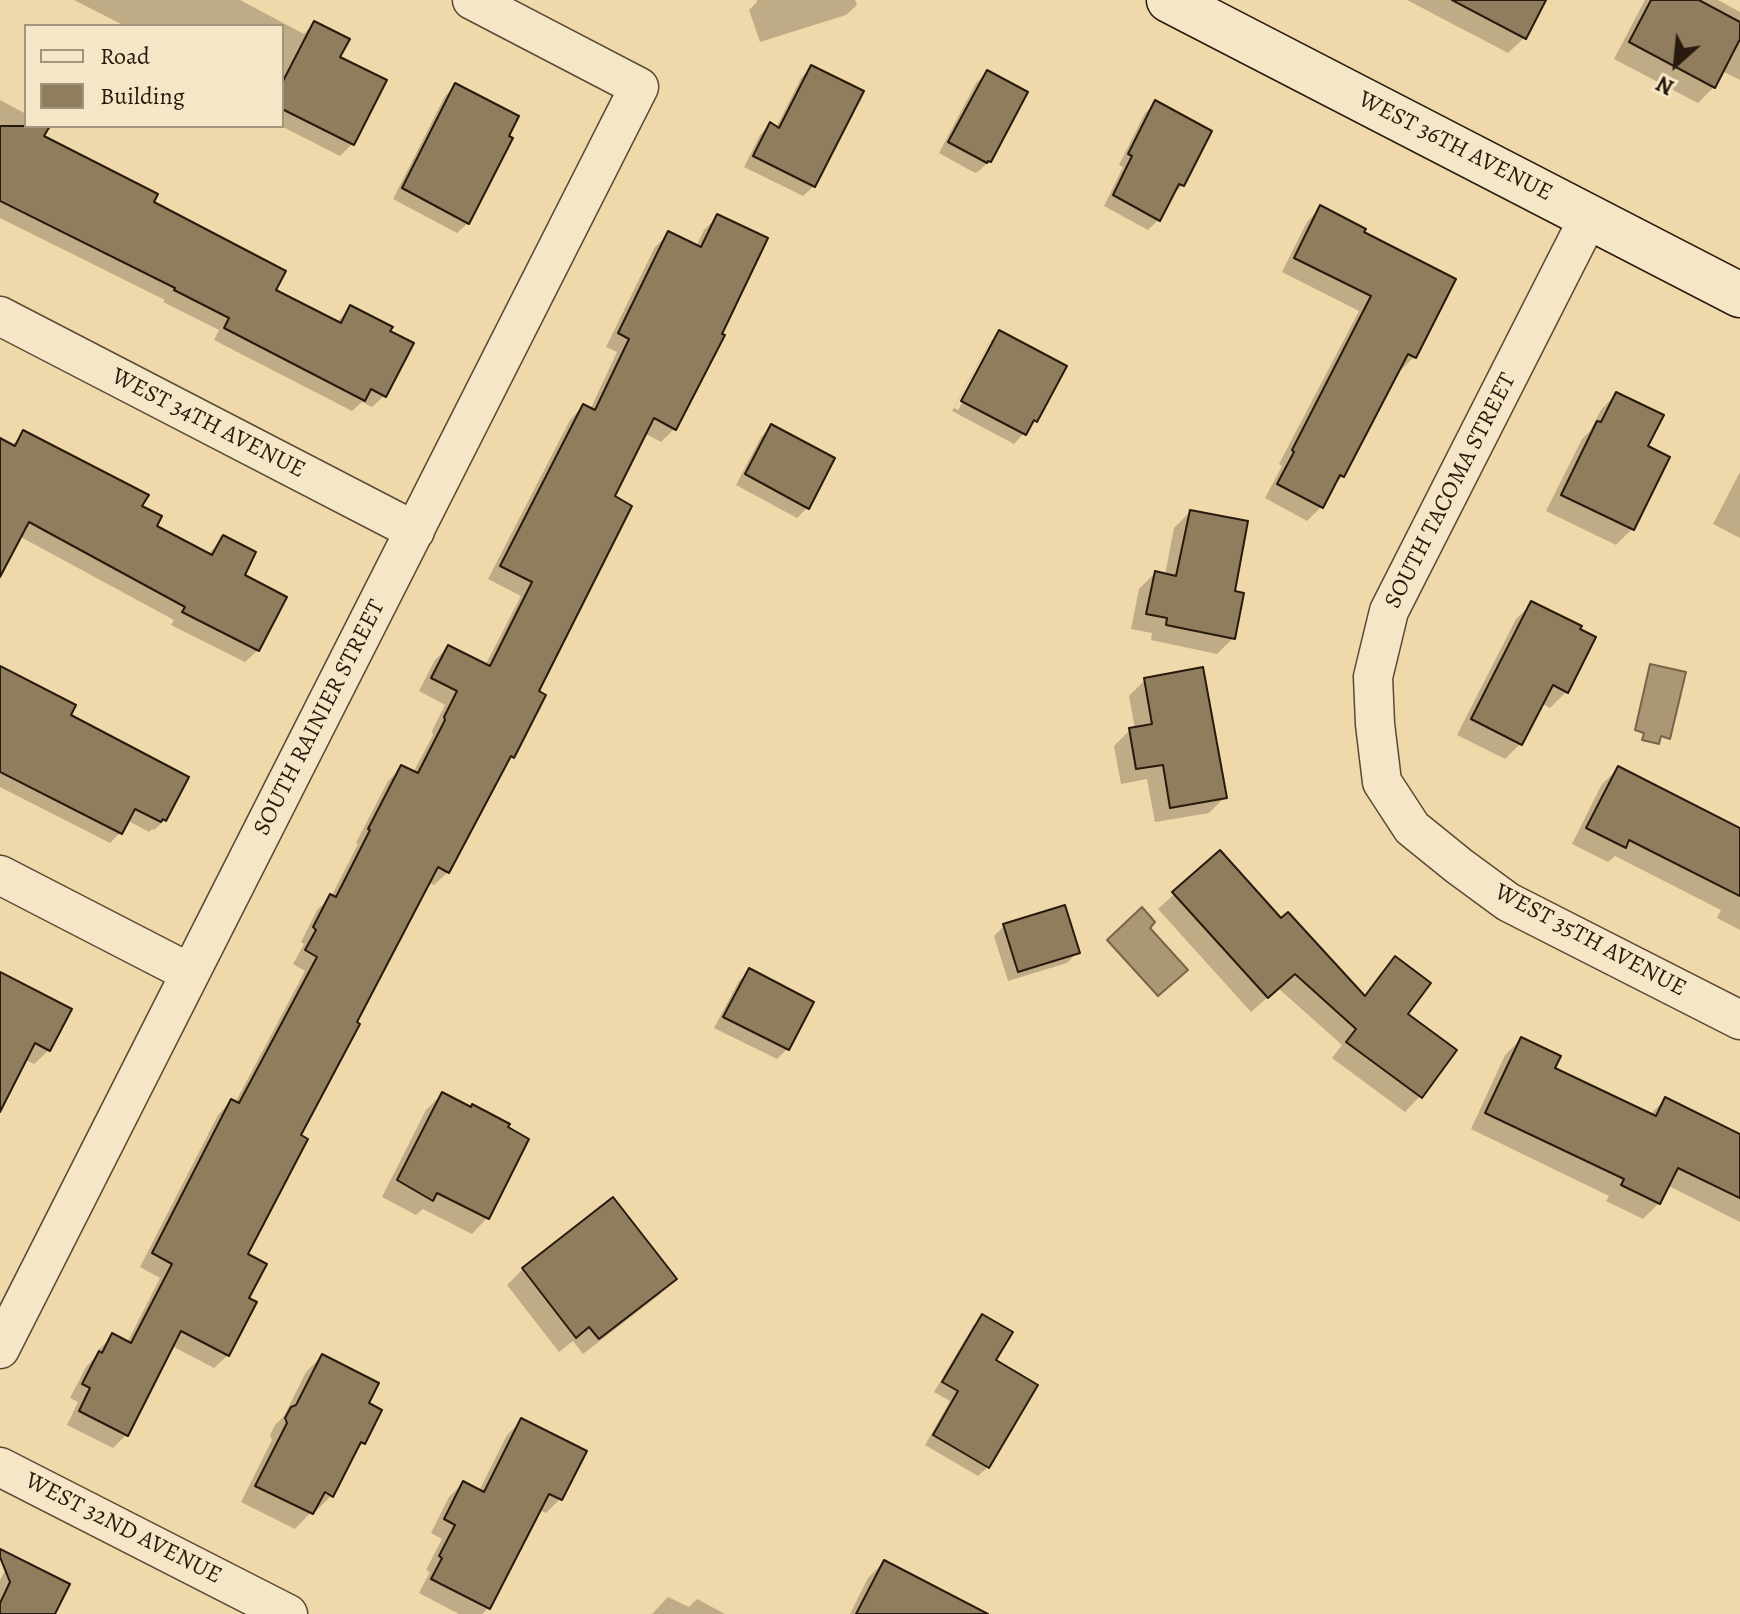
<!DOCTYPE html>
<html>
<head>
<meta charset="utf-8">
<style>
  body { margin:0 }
  #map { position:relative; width:1740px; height:1614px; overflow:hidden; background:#efd8a9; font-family:Alegreya,serif }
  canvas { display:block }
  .legend { position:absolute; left:24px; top:24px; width:260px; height:104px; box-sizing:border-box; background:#f5e6c7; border:2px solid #a3947d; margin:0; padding:10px 14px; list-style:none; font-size:24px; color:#281a0d }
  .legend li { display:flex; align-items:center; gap:16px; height:40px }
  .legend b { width:40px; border:2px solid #a3947d }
  .north { position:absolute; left:1636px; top:24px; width:80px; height:80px; -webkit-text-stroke:6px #f5e6c7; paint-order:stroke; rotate:207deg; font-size:22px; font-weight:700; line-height:32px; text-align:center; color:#281a0d }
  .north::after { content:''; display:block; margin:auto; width:28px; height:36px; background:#281a0d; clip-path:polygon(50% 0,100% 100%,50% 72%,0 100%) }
</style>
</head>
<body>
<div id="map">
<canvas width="1740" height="1614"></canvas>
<ul class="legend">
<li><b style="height:10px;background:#f5e6c7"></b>Road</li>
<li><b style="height:22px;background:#8f7d5e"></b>Building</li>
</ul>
<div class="north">N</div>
</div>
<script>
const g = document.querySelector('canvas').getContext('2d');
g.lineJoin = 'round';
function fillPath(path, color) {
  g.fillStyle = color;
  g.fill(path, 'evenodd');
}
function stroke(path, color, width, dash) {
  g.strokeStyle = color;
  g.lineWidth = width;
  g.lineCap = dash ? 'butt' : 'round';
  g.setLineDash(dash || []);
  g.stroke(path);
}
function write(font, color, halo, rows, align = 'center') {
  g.font = font + ' Alegreya,serif';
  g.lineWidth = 8;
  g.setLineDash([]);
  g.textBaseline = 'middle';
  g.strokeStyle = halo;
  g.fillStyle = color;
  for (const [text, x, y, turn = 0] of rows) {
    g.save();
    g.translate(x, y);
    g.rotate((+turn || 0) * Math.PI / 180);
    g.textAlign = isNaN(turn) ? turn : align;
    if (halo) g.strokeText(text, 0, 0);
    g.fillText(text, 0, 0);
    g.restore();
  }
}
const water = new Path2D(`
  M1650,664L1686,672L1670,739L1661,736L1659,744L1642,740L1644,733L1635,730Z
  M1142,907L1155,922L1150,928L1188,970L1158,996L1107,940Z`);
fillPath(water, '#ab9774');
stroke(water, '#77654b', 2);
fillPath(new Path2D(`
  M74,0H240L304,34L314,23L338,57L352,144L340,156L281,126L282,26H125Z
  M757,0H855L857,5L846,15L760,42L749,10L757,2Z
  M1407,0H1544L1524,38L1508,53Z
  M1645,0H1718L1740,12V80L1722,71L1714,87L1698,103L1614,59Z
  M811,67L814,186L803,196L744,167L760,135L770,125L776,128L801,78Z
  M987,73L989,161L979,171L975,173L939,153L976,83Z
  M455,86L468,223L457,233L393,199L445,96Z
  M0,100L26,114V126H47L42,137L152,203L273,291L336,323L350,308L384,396L372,407L362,402L352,411L214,340L219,330L163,302L165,300L0,218Z
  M1155,103L1182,185L1172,196L1158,220L1148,230L1104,206L1123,167L1119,165L1145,113Z
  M1320,208L1415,356L1401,370L1398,369L1343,476L1332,487L1321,507L1307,521L1265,498L1282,466L1279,464L1359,311L1282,272L1307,222Z
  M717,217L675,428L661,442L644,433L612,497L537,692L543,695L512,757L504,765L448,872L434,885L428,882L298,1136L245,1254L246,1299L228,1355L214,1368L172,1346L126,1435L113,1448L67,1425L78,1402L70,1398L86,1367L94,1358L99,1349L113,1336L127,1343L160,1278L140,1267L218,1115L231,1101L235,1103L305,971L293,964L304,944L301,942L317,910L331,897L358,844L356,843L388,781L402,767L413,773L433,735L432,731L445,705L419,691L435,660L448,647L485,666L521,596L488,579L570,420L583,406L590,410L617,352L606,347L655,247L669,234L696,247L704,230Z
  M1000,332L1035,421L1014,444L952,411L989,343ZM990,342H995L958,410L954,408Z
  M1616,394L1646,447L1632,529L1616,545L1546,511L1582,439L1590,431L1601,410Z
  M772,426L807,508L797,518L736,485L761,437Z
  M24,433L140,506L154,527L208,555L223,537L243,576L258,650L245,662L171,625L174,620L19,536L0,558V440L11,446Z
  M1740,472V538L1713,524Z
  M1190,512L1232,593L1233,638L1217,654L1151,640L1152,633L1131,629L1139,589L1155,573L1165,575L1174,528Z
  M1532,603L1594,638L1566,692L1550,708L1541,703L1521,743L1505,759L1457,735L1516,619Z
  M0,680L68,716L165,820L154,830L152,829L149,832L127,820L120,833L110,843L0,787Z
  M1145,680L1225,797L1209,813L1155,822L1147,779L1121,784L1114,746L1130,730L1135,729L1129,696Z
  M1618,769L1740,831V930L1717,918L1721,910L1615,856L1608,862L1572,844L1602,784Z
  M1219,853L1281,921L1363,997L1380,974L1395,959L1420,1096L1405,1112L1332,1058L1342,1045L1278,988L1251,1012L1158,909Z
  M1004,926L1078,952L1067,963L1008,981L994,936Z
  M749,971L811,1003L787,1049L777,1059L714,1028L739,981Z
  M0,975L49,1050L34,1064L26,1060L0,1107Z
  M1521,1039L1552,1069L1650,1115L1665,1099L1740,1136V1222L1667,1185L1659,1203L1643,1219L1606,1201L1609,1196L1471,1129L1505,1055Z
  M442,1094L487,1218L472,1234L423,1209L416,1215L382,1197L426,1110Z
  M523,1269L675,1279L659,1295L583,1354L573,1341L559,1352L507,1285Z
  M983,1317L993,1361L988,1467L978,1476L925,1445L950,1401L934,1392L973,1326Z
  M322,1356L366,1404L363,1443L353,1453L331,1496L315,1512L313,1510L295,1529L241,1502L272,1440L270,1435L275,1425L284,1416L306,1372Z
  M521,1421L584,1452L560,1499L546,1513L539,1510L488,1608L482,1614H459L419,1593L430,1572L426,1570L442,1539L431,1533L449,1497L463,1483L479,1491L507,1435Z
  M884,1562L941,1614H850L868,1578Z
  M6,1569L53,1614H0V1580Z
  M668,1597L689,1607L697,1599L725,1614H652Z`), '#0003');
const building = new Path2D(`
  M1452,0H1546L1526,39Z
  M1651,0H1699L1740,22V39L1715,88L1629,42Z
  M314,21L350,39L340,57L387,80L354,145L282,109V83Z
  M811,65L864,91L815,187L753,156L770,122L779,128Z
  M987,70L1028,92L991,162L988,161L987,163L948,142Z
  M455,83L519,116L509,136L513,138L469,224L402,188Z
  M1155,100L1212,131L1184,186L1179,184L1160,221L1113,195L1132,156L1128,154Z
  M0,126H50L44,136L158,194L154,202L286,271L276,290L341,323L350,305L393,327L390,331L414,343L386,397L371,389L365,401L224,328L229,318L174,290L175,288L0,201Z
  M1320,205L1366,229L1364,232L1456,279L1416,358L1408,354L1344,477L1340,475L1323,508L1277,484L1294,452L1292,450L1371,296L1294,258Z
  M717,214L768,238L722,334L725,335L676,430L654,418L615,496L632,506L539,691L546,695L514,758L511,756L449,873L438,867L357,1022L360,1024L301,1135L308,1139L248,1254L267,1264L249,1298L257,1302L229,1356L181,1331L128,1436L79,1411L90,1388L82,1384L99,1351L102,1353L112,1333L131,1343L172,1264L152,1253L231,1099L239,1103L317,957L305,950L316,930L313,927L330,894L336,897L370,830L368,829L401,765L418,773L445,720L444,717L457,691L431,678L448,645L490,666L532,582L500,566L583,404L595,410L629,339L618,333L668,231L701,247Z
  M999,330L1067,366L1037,422L1034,420L1026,435L961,401Z
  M1616,392L1664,415L1648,446L1670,457L1634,530L1561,495L1597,421L1601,422Z
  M771,424L835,458L809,509L745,474Z
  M23,430L149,495L142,506L162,516L157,526L212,555L223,535L256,552L245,575L287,597L259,651L182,612L185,607L29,522L0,577V438L15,446Z
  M1190,510L1248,521L1235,591L1244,593L1235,639L1166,625L1167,618L1146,614L1155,571L1176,576Z
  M1531,601L1582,626L1580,629L1596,637L1568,693L1553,685L1522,745L1471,719Z
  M0,666L76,705L71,715L189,777L166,821L163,819L161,822L135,809L122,834L0,772Z
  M1203,667L1227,798L1170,808L1163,765L1136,769L1129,728L1152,724L1144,678Z
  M1618,766L1740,828V896L1629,840L1626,848L1586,828Z
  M1220,850L1281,918L1288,912L1365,996L1395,956L1431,983L1408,1014L1457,1050L1422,1098L1346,1042L1356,1029L1295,974L1268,998L1172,892Z
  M1065,905L1080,953L1018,972L1003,924Z
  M749,968L814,1002L789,1050L723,1017Z
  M0,972L72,1009L50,1051L35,1043L0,1112Z
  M1521,1037L1561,1056L1555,1068L1656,1116L1665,1097L1740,1134V1198L1678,1168L1660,1204L1621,1185L1624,1179L1485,1113Z
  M442,1092L471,1107L472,1104L510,1124L508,1127L529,1139L489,1219L437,1193L433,1201L397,1180Z
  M613,1197L677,1279L599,1339L589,1327L576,1338L522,1268Z
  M982,1314L1013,1332L996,1360L1038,1385L989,1468L933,1435L958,1391L942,1382Z
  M322,1354L379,1383L369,1403L382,1410L365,1444L361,1442L333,1497L325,1492L313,1514L255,1486L287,1423L285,1418L291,1407L296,1405Z
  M521,1418L587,1451L562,1500L549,1494L490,1609L431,1579L442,1558L439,1556L455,1525L444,1519L463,1481L484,1492Z
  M0,1549L70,1584L55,1614H0V1603L10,1582L0,1557Z
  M884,1560L988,1614H856Z`);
fillPath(building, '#8f7d5e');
stroke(building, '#281a0d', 2);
const street = new Path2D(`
  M1589,217L1389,611L1373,677L1375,724L1382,782L1412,828L1459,866L1508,902L1740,1020
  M0,316L415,531
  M0,875L190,973
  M0,1349L639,87L472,0
  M0,1467L288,1614`);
const secondary = new Path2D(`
  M1169,0L1740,295`);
stroke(street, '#5a4a34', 41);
stroke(secondary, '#281a0d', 47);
stroke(street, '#f5e6c7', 38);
stroke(secondary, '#f5e6c7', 44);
write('24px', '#281a0d', '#f5e6c7', [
  ["WEST 36TH AVENUE",1455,147,27],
  ["WEST 34TH AVENUE",208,424,27],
  ["SOUTH TACOMA STREET",1451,491,-63],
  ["SOUTH RAINIER STREET",320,718,-63],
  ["WEST 35TH AVENUE",1590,941,28],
  ["WEST 32ND AVENUE",123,1529,27]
]);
</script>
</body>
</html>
